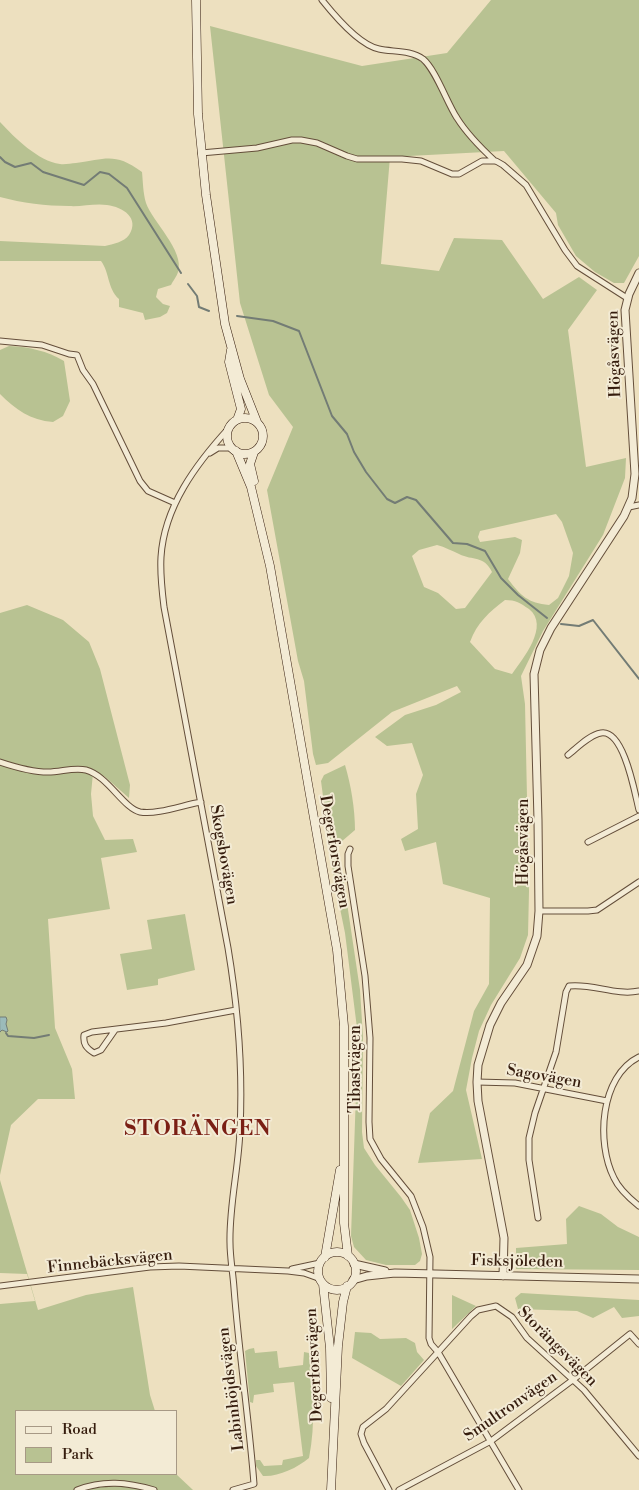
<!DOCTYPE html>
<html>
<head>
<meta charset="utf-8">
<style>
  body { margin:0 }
  #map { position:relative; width:639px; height:1490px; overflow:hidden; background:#ede0bf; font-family:"Libre Bodoni",serif }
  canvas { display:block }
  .legend { position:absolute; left:15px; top:1410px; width:162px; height:65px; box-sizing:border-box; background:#f3ebd5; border:1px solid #a79985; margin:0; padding:6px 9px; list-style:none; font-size:15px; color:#361d0e }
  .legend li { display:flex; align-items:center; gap:10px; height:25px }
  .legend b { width:25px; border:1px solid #a79985 }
</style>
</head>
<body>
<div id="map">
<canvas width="639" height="1490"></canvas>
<ul class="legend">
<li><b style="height:6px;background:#f3ebd5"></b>Road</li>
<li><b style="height:14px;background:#b8c292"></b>Park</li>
</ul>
</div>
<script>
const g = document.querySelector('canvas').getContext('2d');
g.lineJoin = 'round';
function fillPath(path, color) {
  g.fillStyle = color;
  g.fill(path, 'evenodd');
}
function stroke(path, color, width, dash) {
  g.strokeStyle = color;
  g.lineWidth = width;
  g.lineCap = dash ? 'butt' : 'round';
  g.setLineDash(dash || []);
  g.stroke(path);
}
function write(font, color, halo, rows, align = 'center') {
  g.font = font + ' "Libre Bodoni",serif';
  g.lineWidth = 4;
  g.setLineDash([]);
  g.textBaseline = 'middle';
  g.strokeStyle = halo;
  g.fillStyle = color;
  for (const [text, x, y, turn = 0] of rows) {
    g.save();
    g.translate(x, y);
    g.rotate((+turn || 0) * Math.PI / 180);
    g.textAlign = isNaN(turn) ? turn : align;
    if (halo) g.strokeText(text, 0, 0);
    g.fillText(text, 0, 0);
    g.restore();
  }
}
fillPath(new Path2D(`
  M491,0H639V256L624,283H614L595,272L576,256L558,225L556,213L504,151L390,157L381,264L439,271L454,238L502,240L543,299L579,277L597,290L568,330L586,467L626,458L625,478L603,535L543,631L521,676L525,704L529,891L528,935L520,958L491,1005L479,1031L472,1058L466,1090L482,1159L418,1163L430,1113L453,1091L474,1011L489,984L490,898L443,884L436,842L405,851L401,839L418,829L416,794L423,775L412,743L387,746L375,737L405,715L436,705L461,692L457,686L392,712L328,763L316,765L313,754L304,681L298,661L267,490L293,427L269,395L240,303L210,26L362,66L447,53ZM556,514L562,522L573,553L569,576L558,598L549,605C528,603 521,596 508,579L520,553L522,540L515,537L480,542L478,537L480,531ZM437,545C445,547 452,551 459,554C473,561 484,555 492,572L465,608L456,609L438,593L424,587L412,556L419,550ZM505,600C516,600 520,603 529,609C550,626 523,658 512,674L495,669L470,642C477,623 489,612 505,600Z
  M0,122C15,138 38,161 60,164C65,165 71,163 76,163C106,159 115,152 142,172C143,182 143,193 146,203C152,221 185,251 178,272C177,276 173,281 171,285L158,289L156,297L163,304L170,306L167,313L160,317L145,320L143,313L119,307V299C107,288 110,273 101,261H0V241L105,246C113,244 124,242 129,235C140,218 123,207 107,205C95,203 81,207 69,206C46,206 22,203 0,197Z
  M9,346C30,347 47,351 64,361L70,401L63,416L53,422C30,420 16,410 0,394V350Z
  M27,605L63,620L89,642L100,669L130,785L129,798L104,776L93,773L91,794L93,816L105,840L133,839L137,852L101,858L110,909L48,919L55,1028L72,1069L75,1099H38L11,1125L0,1175V613Z
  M345,765C351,785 355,809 355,830L341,842L337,848L344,883L360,990L363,1037L362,1132L364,1148L375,1165L401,1197L410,1210L419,1238L422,1254L420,1261L415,1265H386L366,1260L354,1247L351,1236L358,1036L345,933L334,879L321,781L324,775Z
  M185,914L195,970L158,979V985L127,990L120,954L152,949L147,920Z
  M0,1180L38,1310L86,1295L133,1287L150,1395L155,1411H16V1474H176L193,1490H0V1304L35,1301L27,1274L0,1273Z
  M579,1206L601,1214L618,1227L639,1237V1270L516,1269V1248L567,1244L566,1219Z
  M521,1293L639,1300V1316L622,1318L614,1307L593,1318L577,1311L518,1309L515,1298Z
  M452,1295L476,1306L452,1329Z
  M355,1332L371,1333L380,1339L406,1338L415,1343L417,1352L424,1360L401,1386L352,1358Z
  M254,1348L255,1353L277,1351L279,1368L303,1365L304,1352L309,1353C313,1387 316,1424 309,1458C297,1468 278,1477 263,1476L256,1466V1460H260L264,1466L282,1465L283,1460L303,1456L294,1382L273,1384L274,1392L254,1395L253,1403L250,1402L245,1351L249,1349Z`), '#b8c292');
const water = new Path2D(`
  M0,1017H6L7,1020L6,1024L8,1031L7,1032L2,1030L0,1032Z`);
fillPath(water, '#9bbbba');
stroke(water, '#737c75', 1);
stroke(new Path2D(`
  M0,157L5,162L15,167L31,163L43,172L84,185L100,172L109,174L127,188L181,273
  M188,284L197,296L199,307L209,311
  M237,316L273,321L299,331L332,416L347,434L354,452L366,472L387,499L395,503L407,497L416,500L453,543L467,544L485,551L501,578L518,595L547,618
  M561,624L579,626L593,620L639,679
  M6,1033L8,1036L34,1038L49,1035`), '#737c75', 2);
const minor = new Path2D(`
  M322,0C334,15 359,45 379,49C392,52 411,50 423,59C436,70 447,103 457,118C467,134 482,149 495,161
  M201,153L257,148L292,140H301L317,143L347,156L357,159H402L421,161L452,174H459L482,161H496L503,165L526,185L565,250L577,266L627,298
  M0,341L42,345L69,354L77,355L83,370L93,384L140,481L148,491L175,503
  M229,428C196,464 164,507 161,557C160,574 162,591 164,607L228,948C238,1008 243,1068 240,1129C239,1167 229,1205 230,1243C230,1258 233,1273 234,1288C239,1354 249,1419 254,1484L233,1490
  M210,453L218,448H232
  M629,507L639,505
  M568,755C577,748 589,735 601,733C624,729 635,794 639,810
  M0,762C15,767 32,772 48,772C61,772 74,767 86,770C108,776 123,808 140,812C157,815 183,805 201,802
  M588,842L639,816
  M350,849L348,854V866L365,976L370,1038L369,1122L370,1139L381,1159L411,1196L423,1227L430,1257L429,1338L431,1344L438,1352L519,1490
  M539,911H588L597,910L639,882
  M115,1030L101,1050L94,1053C86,1048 83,1044 84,1035L92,1032L166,1023L236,1010
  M639,1057C600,1076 596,1143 614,1178C619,1189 629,1198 639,1206
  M477,1082L515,1083L607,1101
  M538,1218L529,1160V1138L535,1113L556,1052L566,992L569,986C592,983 616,996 639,991
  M292,1269L320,1263
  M0,1286L150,1267L179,1266L288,1271L304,1273L318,1278
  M77,1490C103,1480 127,1482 154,1490
  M389,1490L364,1443L361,1434L363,1427L386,1409L471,1316L478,1310L496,1306L512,1317L527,1338L584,1390L639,1456
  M399,1490L491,1441L574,1379L630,1334L639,1344`);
const tertiary = new Path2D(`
  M354,1264L385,1271
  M503,1276L504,1238L478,1101L477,1082L478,1065L490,1025L501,1003L527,965L537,936L539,911L538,820L534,674L540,650L551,628L624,516L632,498L635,474L625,310L629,294L639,273
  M353,1280L367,1276L395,1273L639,1279`);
const secondary = new Path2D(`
  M196,0L198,114L206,195L225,324L240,379L257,422
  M231,350L229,362L241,409L237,420
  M227 436a18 18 0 1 1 36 0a18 18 0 1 1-36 0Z
  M236,451L251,487L270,566L337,950L344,1026V1223L348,1256
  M254,481L250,464L254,452
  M318 1271a19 19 0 1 1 38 0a19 19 0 1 1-38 0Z
  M325,1257L340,1170
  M323,1284L330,1348L331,1398
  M331,1490L338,1346L343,1302L347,1286`);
stroke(minor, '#644e3a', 7);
stroke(tertiary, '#644e3a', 9);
stroke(secondary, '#361d0e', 9);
stroke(minor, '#f3ebd5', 5);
stroke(tertiary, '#f3ebd5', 7);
stroke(secondary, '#f3ebd5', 8);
write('16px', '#361d0e', '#f3ebd5', [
  ["Högåsvägen",615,354,-92],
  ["Högåsvägen",524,842,-90],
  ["Degerforsvägen",334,852,80],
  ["Skogsbovägen",223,855,80],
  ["Tibastvägen",356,1069,-90],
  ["Sagovägen",544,1077,10],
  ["Finnebäcksvägen",110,1262,-6],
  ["Fisksjöleden",517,1262,1],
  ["Storängsvägen",557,1347,45],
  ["Degerforsvägen",315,1365,-93],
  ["Labinhöjdsvägen",232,1389,-97],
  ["Smultronvägen",511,1407,-35]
]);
g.letterSpacing = '1px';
write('bold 21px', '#7a1f14', '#f3ebd5', [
  ["STORÄNGEN",198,1130]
]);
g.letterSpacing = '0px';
</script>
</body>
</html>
